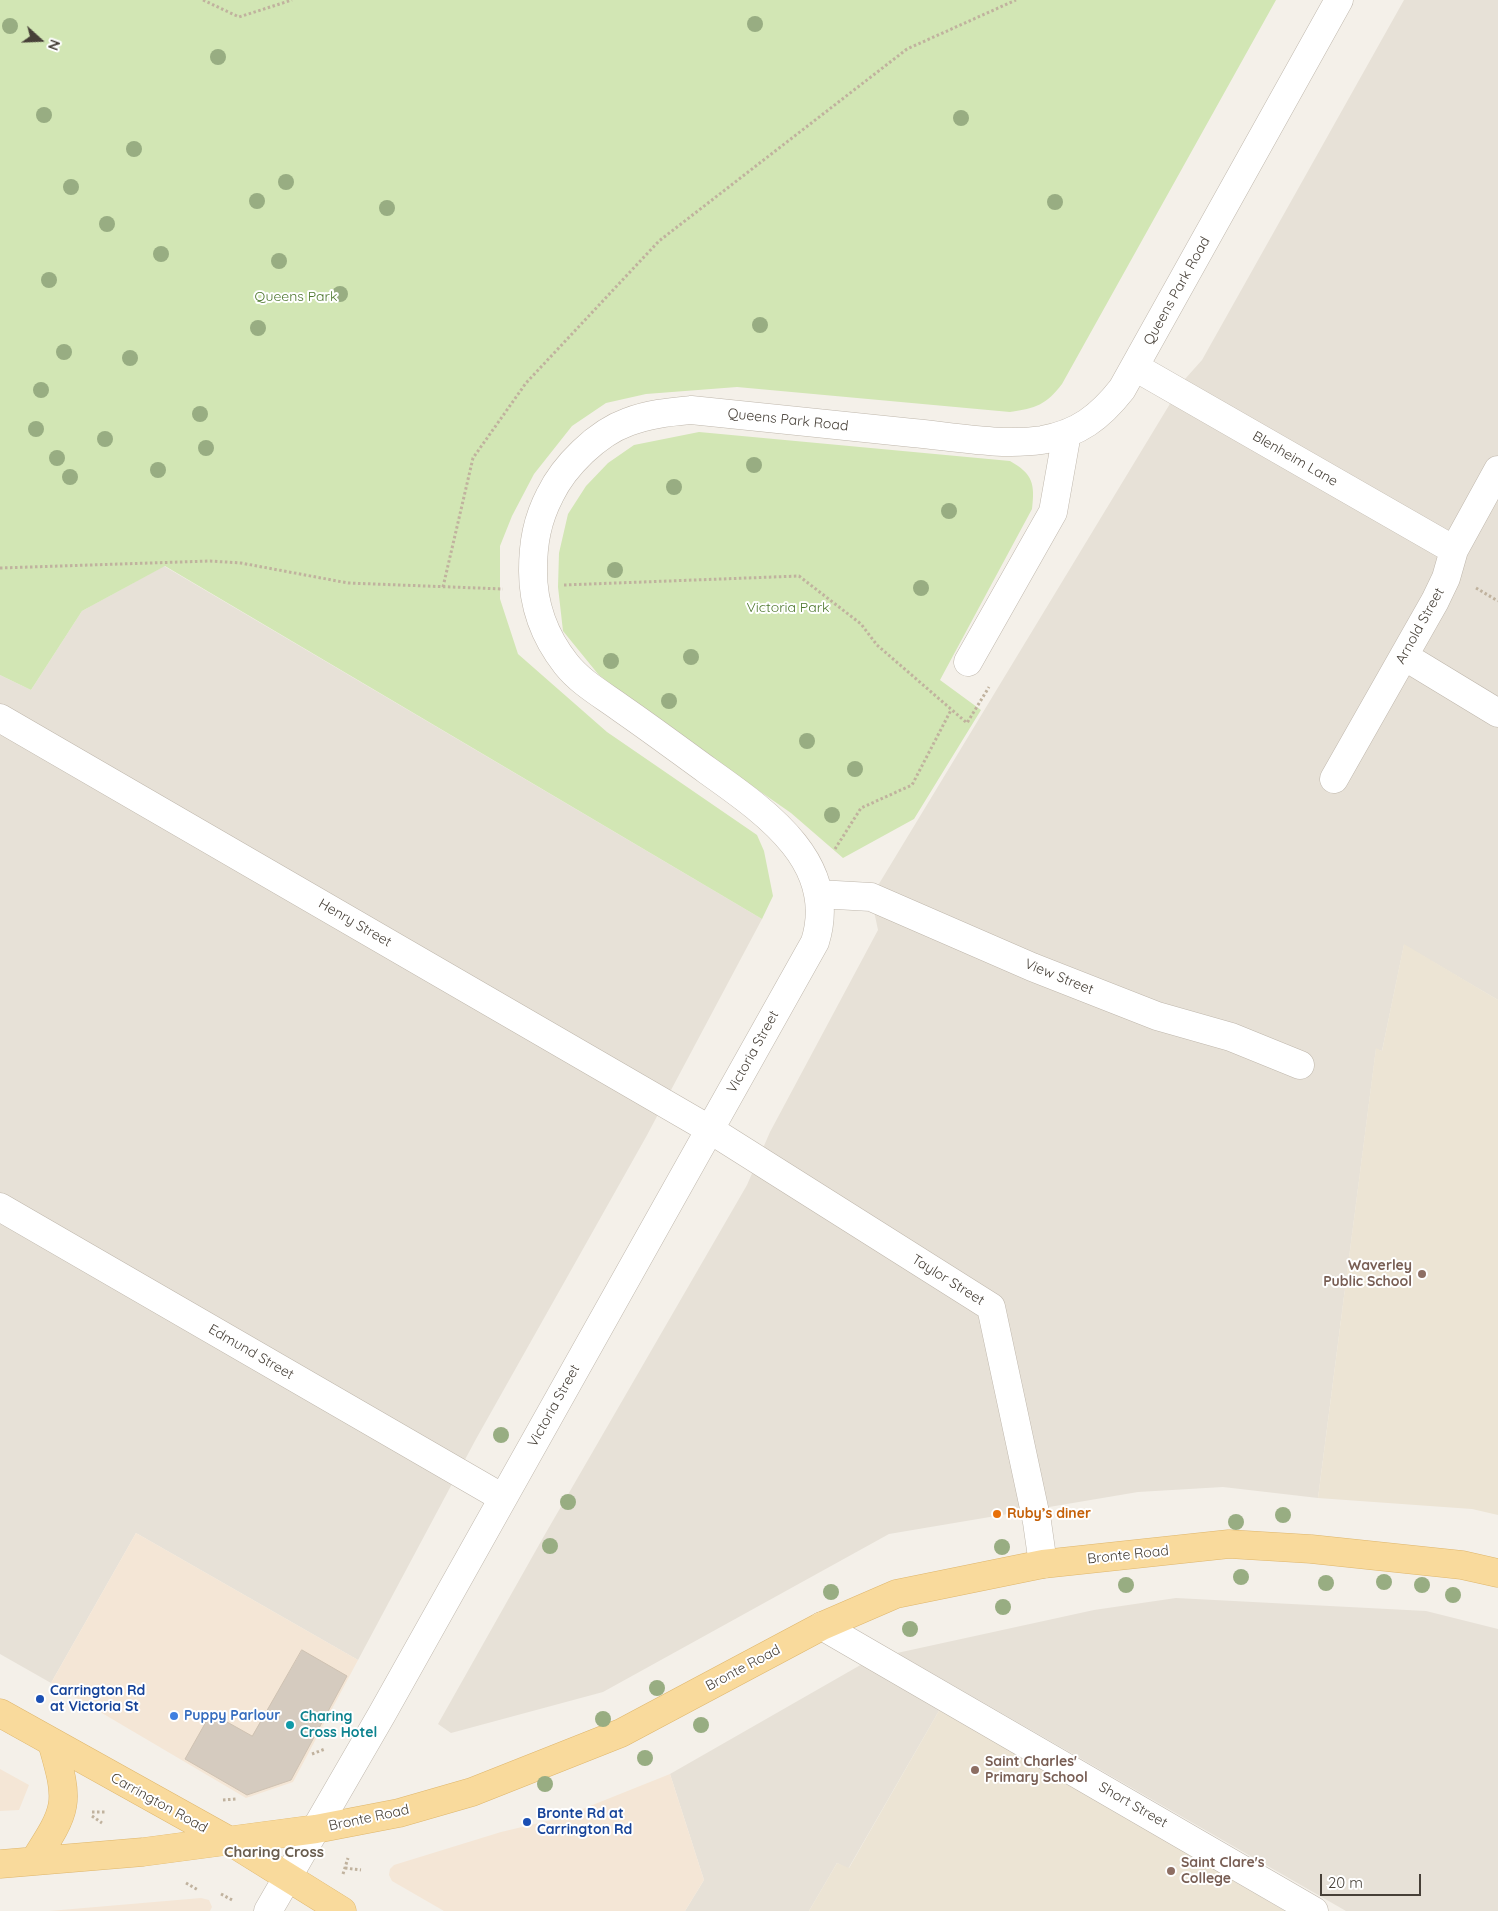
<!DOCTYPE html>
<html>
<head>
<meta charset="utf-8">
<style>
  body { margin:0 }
  #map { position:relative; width:1498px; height:1911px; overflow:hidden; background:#f4f0e9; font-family:Quicksand,sans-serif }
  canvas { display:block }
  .north { position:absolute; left:15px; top:15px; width:50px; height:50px; -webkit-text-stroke:4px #fff; paint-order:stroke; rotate:110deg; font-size:14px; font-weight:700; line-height:20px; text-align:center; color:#474038 }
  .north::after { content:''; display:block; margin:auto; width:18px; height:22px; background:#474038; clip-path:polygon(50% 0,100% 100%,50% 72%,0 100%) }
  .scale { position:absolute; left:1320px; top:1874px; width:101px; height:22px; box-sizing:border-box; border:2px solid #474038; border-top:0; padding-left:6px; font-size:15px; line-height:18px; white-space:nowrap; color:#474038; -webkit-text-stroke:4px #fff; paint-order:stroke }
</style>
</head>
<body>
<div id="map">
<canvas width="1498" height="1911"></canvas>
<div class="north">N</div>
<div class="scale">20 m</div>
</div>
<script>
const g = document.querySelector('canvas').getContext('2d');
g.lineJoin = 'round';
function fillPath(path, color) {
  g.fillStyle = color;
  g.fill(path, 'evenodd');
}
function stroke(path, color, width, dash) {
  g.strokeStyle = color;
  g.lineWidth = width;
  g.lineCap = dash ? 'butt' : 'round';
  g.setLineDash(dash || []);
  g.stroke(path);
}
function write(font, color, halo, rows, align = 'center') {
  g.font = font + ' Quicksand,sans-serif';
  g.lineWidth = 4;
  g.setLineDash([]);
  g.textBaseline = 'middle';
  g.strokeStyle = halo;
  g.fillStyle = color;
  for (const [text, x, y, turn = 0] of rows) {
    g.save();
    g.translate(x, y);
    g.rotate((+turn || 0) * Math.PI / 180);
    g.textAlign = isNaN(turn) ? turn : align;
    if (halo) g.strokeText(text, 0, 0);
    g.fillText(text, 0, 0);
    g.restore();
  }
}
fillPath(new Path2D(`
  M1404,0H1498V1000L1404,945L1382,1051L1376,1049L1318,1498L1223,1487L1138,1492L889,1534L603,1692L451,1733L438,1724L544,1536L747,1185L770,1132L878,930L871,897L1185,379L1202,360Z
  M164,566L762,919L646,1137L476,1439L358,1660L136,1533L51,1683L0,1654V675L31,690L82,611Z
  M1176,1598L1426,1611L1498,1629V1911H1346L897,1653L1094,1610Z
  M864,1663L940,1709L848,1869L837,1863L809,1911H685L704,1880L670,1774Z`), '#e7e1d7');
fillPath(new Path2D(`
  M136,1533L358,1660L293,1782L246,1798L51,1683Z
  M0,1769L29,1785L19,1810L0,1811Z
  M670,1774L704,1880L685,1911H444L392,1881L389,1875L390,1869L394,1865L501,1832L560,1818Z
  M201,1898L209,1900L212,1907L210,1911H49Z`), '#f4e6d6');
fillPath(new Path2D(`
  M1404,944L1498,1000V1515L1472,1509L1318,1498L1376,1048L1382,1051Z
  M940,1709L1148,1830L1285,1911H809L837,1863L849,1868Z`), '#ece4d4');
fillPath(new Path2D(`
  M0,0H1276L1062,384C1046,405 1036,408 1010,412L737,387L646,394L606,403L572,426L534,474L512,516L500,546V599L518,654L607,732L757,835L764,851L773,896L762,919L165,566L82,611L31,690L0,675Z
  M699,432L1010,461C1033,474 1035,484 1032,509L940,680L981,710L914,819L843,858L791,813L629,700L598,674L563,631L558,587L559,553L568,514L586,486L608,463L634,445Z`), '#d2e6b4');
const building = new Path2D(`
  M302,1650L347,1676L291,1780L247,1795L185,1759L211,1713L252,1736Z`);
fillPath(building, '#d5cbbf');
stroke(building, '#cfc2b2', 1);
const minor = new Path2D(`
  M1135,367L1454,550
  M1404,656L1498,713
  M968,662L1053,512L1067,433
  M0,718L709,1129L991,1307L1037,1522L1043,1564
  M1334,779L1435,601L1446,578L1454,550L1498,470
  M818,894L871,897L1032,967L1157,1016L1231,1037L1300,1065
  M0,1207L503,1498
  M822,1626L1314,1911
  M268,1911L382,1714L815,942C840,862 764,811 708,771C679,750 651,729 622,709C603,695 581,683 566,664C544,636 533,606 533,571C533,543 537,520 550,495C564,466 597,433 628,422C648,414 670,412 691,410C765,417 839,425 913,433C955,437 1000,446 1042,440C1078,434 1100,417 1122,389L1339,0`);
const major = new Path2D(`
  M0,1713L228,1840L342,1911
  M34,1861C68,1808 70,1804 52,1743
  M0,1864L143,1852L316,1829L399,1813L472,1792L621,1733L822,1626L896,1594L1043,1564L1229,1544L1311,1549L1462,1565L1498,1573`);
stroke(minor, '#bfb7ac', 29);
stroke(major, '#deb66c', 29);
stroke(new Path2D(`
  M203,0L239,17L292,0
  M0,568L210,561L241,563L348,583L503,589
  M564,585L799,576L861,624L877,645L967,723L989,687
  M443,587L473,458L526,383L659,241L907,49L1016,0
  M1476,588L1498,601
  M835,849L861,808L912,785L951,710
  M312,1754L325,1749
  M223,1800L236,1799
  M92,1812H106
  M92,1816L102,1823
  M345,1868L361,1870
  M343,1874L348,1858
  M186,1883L198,1890
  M221,1894L234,1901`), '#c0b29e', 3, [2.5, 2.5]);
stroke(minor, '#fff', 28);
stroke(major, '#f9da9c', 28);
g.fillStyle = '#98ad82';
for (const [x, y] of [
  [755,24],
  [10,26],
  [218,57],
  [44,115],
  [961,118],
  [134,149],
  [286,182],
  [71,187],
  [257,201],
  [1055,202],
  [387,208],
  [107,224],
  [161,254],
  [279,261],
  [49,280],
  [340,294],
  [760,325],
  [258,328],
  [64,352],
  [130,358],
  [41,390],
  [200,414],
  [36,429],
  [105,439],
  [206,448],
  [57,458],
  [754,465],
  [158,470],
  [70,477],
  [674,487],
  [949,511],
  [615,570],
  [921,588],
  [691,657],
  [611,661],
  [669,701],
  [807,741],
  [855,769],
  [832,815],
  [501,1435],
  [568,1502],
  [1283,1515],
  [1236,1522],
  [550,1546],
  [1002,1547],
  [1241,1577],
  [1384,1582],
  [1326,1583],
  [1126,1585],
  [1422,1585],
  [831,1592],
  [1453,1595],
  [1003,1607],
  [910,1629],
  [657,1688],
  [603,1719],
  [701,1725],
  [645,1758],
  [545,1784]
]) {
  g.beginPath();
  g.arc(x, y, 8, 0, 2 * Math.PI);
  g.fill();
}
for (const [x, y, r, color] of [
  [1422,1274,5,"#8d6e63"],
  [997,1514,5,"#e8710a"],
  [40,1699,5,"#1a4fb4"],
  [174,1716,5,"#3f7fe0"],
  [290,1725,5,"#0f9aa8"],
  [975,1770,5,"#8d6e63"],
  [527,1822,5,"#1a4fb4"],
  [1171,1871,5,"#8d6e63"]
]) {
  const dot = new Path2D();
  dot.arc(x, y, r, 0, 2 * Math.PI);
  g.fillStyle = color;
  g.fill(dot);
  stroke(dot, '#fff', 2);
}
write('14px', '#474038', '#fff', [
  ["Queens Park Road",1177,291,-61],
  ["Queens Park Road",788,420,6],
  ["Blenheim Lane",1295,459,30],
  ["Arnold Street",1420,626,-61],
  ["Henry Street",355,923,30],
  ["View Street",1059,977,22],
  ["Victoria Street",753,1052,-61],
  ["Taylor Street",948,1280,32],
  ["Edmund Street",251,1352,30],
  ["Victoria Street",554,1406,-61],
  ["Bronte Road",1128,1555,-6],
  ["Bronte Road",743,1668,-28],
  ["Carrington Road",159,1803,29],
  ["Short Street",1133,1805,30],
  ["Bronte Road",369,1818,-12]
]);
write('14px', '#4d772d', '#fff', [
  ["Queens Park",296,297],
  ["Victoria Park",788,608]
]);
write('bold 14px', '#785e54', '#fff', [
  ["Waverley",1412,1266,"right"],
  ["Public School",1412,1282,"right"],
  ["Saint Charles'",985,1762],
  ["Primary School",985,1778],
  ["Saint Clare's",1181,1863],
  ["College",1181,1879]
], 'left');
write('bold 14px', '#c56008', '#fff', [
  ["Ruby’s diner",1007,1514]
], 'left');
write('bold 14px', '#164399', '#fff', [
  ["Carrington Rd",50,1691],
  ["at Victoria St",50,1707],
  ["Bronte Rd at",537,1814],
  ["Carrington Rd",537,1830]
], 'left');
write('bold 14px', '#366cbe', '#fff', [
  ["Puppy Parlour",184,1716]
], 'left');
write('bold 14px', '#0d838f', '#fff', [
  ["Charing",300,1717],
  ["Cross Hotel",300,1733]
], 'left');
write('bold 15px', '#695d4f', '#fff', [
  ["Charing Cross",274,1852]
]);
</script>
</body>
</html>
